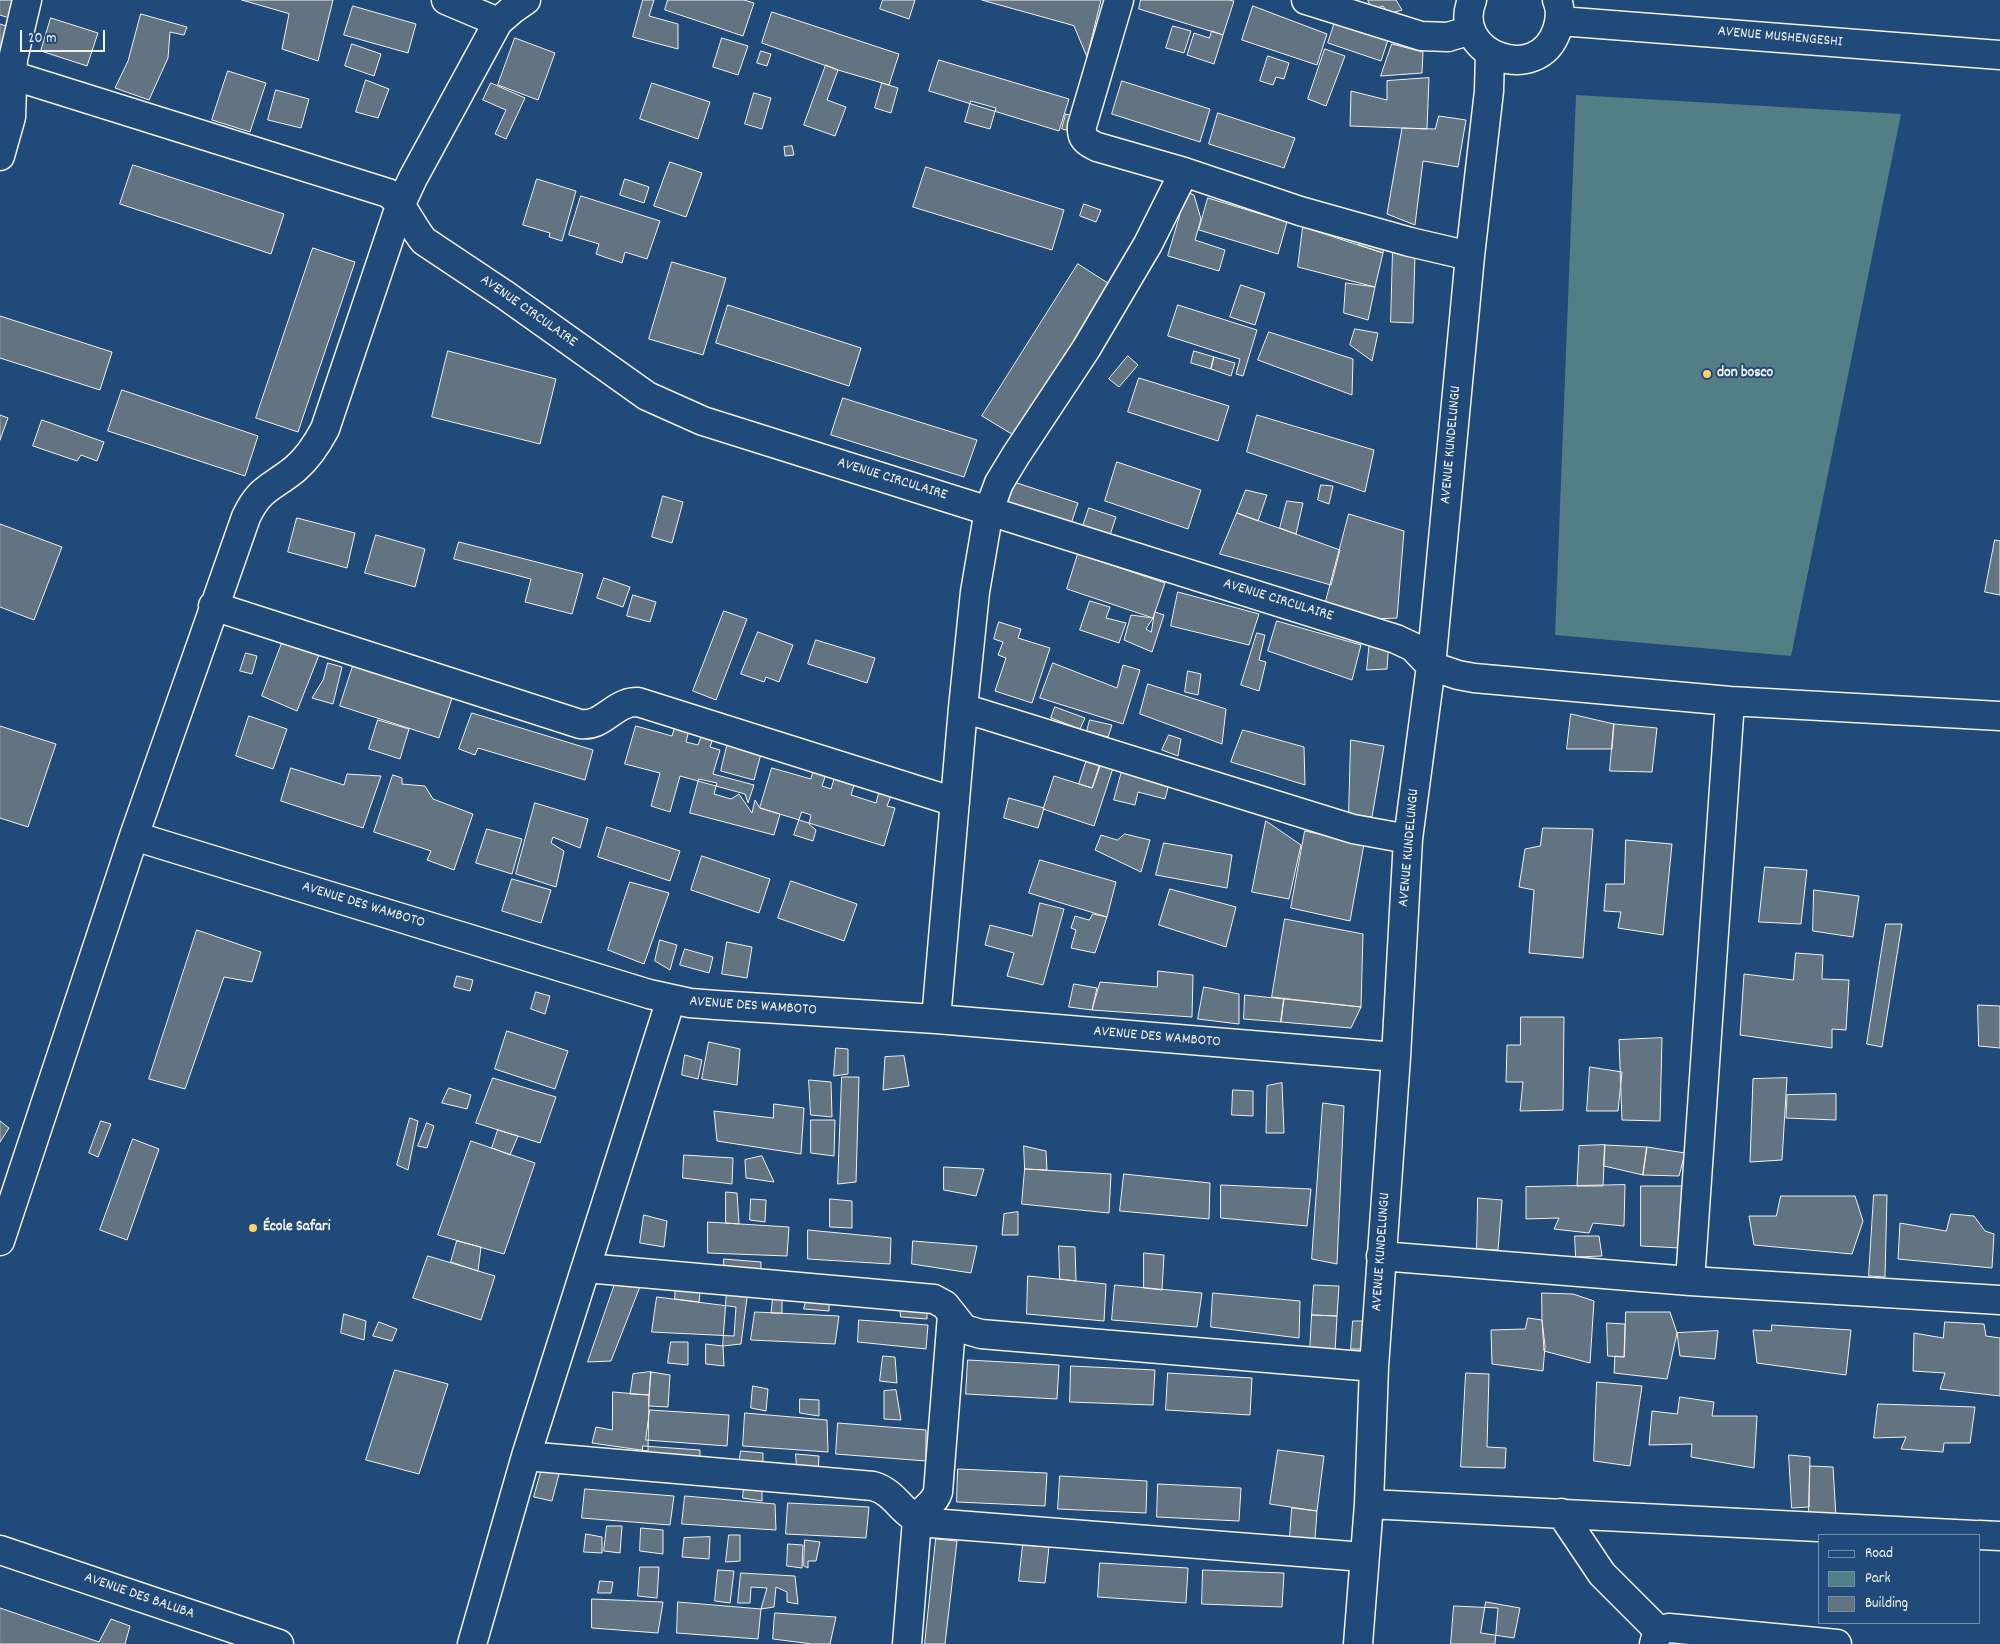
<!DOCTYPE html>
<html>
<head>
<meta charset="utf-8">
<style>
  body { margin:0 }
  #map { position:relative; width:2000px; height:1644px; overflow:hidden; background:#1f4a7a; font-family:Dekko,sans-serif }
  canvas { display:block }
  .legend { position:absolute; left:1818px; top:1534px; width:162px; height:90px; box-sizing:border-box; background:#1f4a7a; border:1px solid #748da6; margin:0; padding:6px 9px; list-style:none; font-size:15px; color:#f4f1e8 }
  .legend li { display:flex; align-items:center; gap:10px; height:25px }
  .legend b { width:25px; border:1px solid #748da6 }
  .scale { position:absolute; left:20px; top:30px; width:85px; height:22px; box-sizing:border-box; border:2px solid #f4f1e8; border-top:0; padding-left:6px; font-size:15px; line-height:18px; white-space:nowrap; color:#f4f1e8; -webkit-text-stroke:4px #1f4a7a; paint-order:stroke }
</style>
</head>
<body>
<div id="map">
<canvas width="2000" height="1644"></canvas>
<ul class="legend">
<li><b style="height:6px;background:#1f4a7a"></b>Road</li>
<li><b style="height:14px;background:#547e86"></b>Park</li>
<li><b style="height:14px;background:#627382"></b>Building</li>
</ul>
<div class="scale">20 m</div>
</div>
<script>
const g = document.querySelector('canvas').getContext('2d');
g.lineJoin = 'round';
function fillPath(path, color) {
  g.fillStyle = color;
  g.fill(path, 'evenodd');
}
function stroke(path, color, width, dash) {
  g.strokeStyle = color;
  g.lineWidth = width;
  g.lineCap = dash ? 'butt' : 'round';
  g.setLineDash(dash || []);
  g.stroke(path);
}
function write(font, color, halo, rows, align = 'center') {
  g.font = font + ' Dekko,sans-serif';
  g.lineWidth = 4;
  g.setLineDash([]);
  g.textBaseline = 'middle';
  g.strokeStyle = halo;
  g.fillStyle = color;
  for (const [text, x, y, turn = 0] of rows) {
    g.save();
    g.translate(x, y);
    g.rotate((+turn || 0) * Math.PI / 180);
    g.textAlign = isNaN(turn) ? turn : align;
    if (halo) g.strokeText(text, 0, 0);
    g.fillText(text, 0, 0);
    g.restore();
  }
}
fillPath(new Path2D(`
  M1576,95L1901,114L1791,656L1555,635Z`), '#547e86');
const building = new Path2D(`
  M0,0H13L12,5L20,7L15,20L0,15Z
  M242,0H333L318,61L282,49L289,14Z
  M643,0H654L649,16L678,24V49L633,37Z
  M668,0H744L754,3L743,36L665,10Z
  M883,0H915L909,19L880,9Z
  M982,0H1101L1087,57L1074,26Z
  M1141,0H1229L1234,1L1223,35L1139,9Z
  M1368,0H1396L1402,10L1388,14L1383,6L1373,10Z
  M353,6L416,24L408,53L344,35Z
  M1253,6L1327,34L1317,65L1242,40Z
  M772,12L899,54L889,85L838,70L762,43Z
  M141,14L187,27L184,35L170,32L168,58L149,100L115,88L128,61Z
  M1337,16L1390,34L1381,61L1328,43Z
  M51,18L98,33L87,66L41,51Z
  M0,24L9,27L0,53Z
  M1173,26L1191,31L1184,53L1166,48Z
  M1212,31L1223,35L1214,64L1187,55L1194,33L1209,38Z
  M515,38L555,53L538,100L498,85Z
  M722,38L748,46L738,75L713,67Z
  M352,44L381,54L374,76L345,66Z
  M1392,44L1423,52L1422,73L1381,76Z
  M1325,49L1345,56L1326,106L1308,99Z
  M761,51L771,54L767,66L757,63Z
  M1268,56L1289,63L1284,79L1276,77L1273,85L1260,81Z
  M939,60L1069,99L1059,131L929,91Z
  M826,65L838,70L827,100L846,107L835,136L804,125Z
  M228,71L266,83L250,132L212,120Z
  M1429,78L1427,129L1350,126L1351,91L1387,100V81Z
  M366,80L389,89L378,118L356,112Z
  M1122,81L1210,109L1200,142L1112,114Z
  M491,83L525,98L506,139L495,134L506,110L483,100Z
  M652,83L710,102L698,139L640,119Z
  M882,83L898,88L891,113L875,108Z
  M276,90L309,99L301,128L268,120Z
  M754,93L771,98L762,129L745,124Z
  M971,101L996,108L990,129L965,122Z
  M1218,113L1295,138L1284,168L1209,144Z
  M1066,114L1078,118L1074,132L1062,129Z
  M1439,116L1466,120L1458,167L1423,161L1415,225L1387,214L1402,128L1435,129Z
  M792,146L794,155L785,156L784,147Z
  M670,162L702,173L686,217L654,206Z
  M133,165L284,214L271,254L120,204Z
  M926,167L1064,210L1052,250L913,207Z
  M537,179L576,191L562,241L549,237L550,233L523,225Z
  M625,179L649,187L644,203L620,195Z
  M1187,192L1194,195L1201,219L1195,240L1225,250L1219,271L1168,256Z
  M581,196L660,221L647,259L625,252L622,263L596,254L599,244L569,235Z
  M1208,198L1287,222L1278,254L1199,230Z
  M1084,204L1101,210L1096,222L1080,216Z
  M1303,227L1383,253L1375,287L1298,267Z
  M1360,231L1384,239L1383,253L1359,245Z
  M313,248L355,262L298,432L256,418Z
  M1393,248L1415,254L1413,323L1391,322Z
  M672,262L726,278L703,355L649,339Z
  M1078,264L1111,285L1015,436L982,416Z
  M1346,283L1375,287L1368,320L1344,313Z
  M1241,285L1265,293L1255,325L1230,317Z
  M728,305L861,348L849,386L716,343Z
  M1178,305L1257,330L1243,376L1236,374L1240,359L1168,336Z
  M0,316L112,352L100,390L0,358Z
  M1355,329L1378,333L1372,361L1350,345Z
  M1269,332L1353,359L1352,395L1258,360Z
  M448,351L556,379L540,444L432,417Z
  M1194,351L1214,357L1211,369L1191,363Z
  M1128,356L1138,365L1119,387L1109,379Z
  M1214,357L1235,363L1231,376L1211,369Z
  M1139,378L1229,406L1218,441L1128,412Z
  M122,390L258,436L245,476L108,431Z
  M843,398L977,440L964,477L831,435Z
  M0,415L8,418L0,440Z
  M1257,415L1374,450L1365,492L1247,452Z
  M42,420L104,442L97,461L81,455L77,461L33,446Z
  M1117,462L1201,490L1188,529L1105,501Z
  M1014,482L1078,503L1071,524L1008,502Z
  M1321,485L1333,486L1329,504L1318,500Z
  M1246,490L1267,495L1258,521L1237,513Z
  M663,496L683,502L672,543L652,537Z
  M1287,501L1303,503L1296,534L1280,528Z
  M1089,508L1116,517L1109,538L1082,529Z
  M1237,513L1340,550L1331,585L1220,554Z
  M1349,514L1404,531L1397,618L1375,619L1325,605Z
  M297,518L355,533L347,568L288,552Z
  M0,524L62,547L34,620L0,607Z
  M376,535L425,549L415,587L365,573Z
  M1995,540L2000,541V595L1985,592Z
  M459,542L583,574L572,614L525,602L531,579L454,559Z
  M1078,554L1165,583L1153,618L1067,589Z
  M604,578L630,587L623,607L597,598Z
  M1178,592L1259,614L1249,645L1171,626Z
  M633,595L656,602L650,622L627,616Z
  M1090,601L1110,607L1106,618L1126,623L1119,643L1080,630Z
  M724,611L747,619L716,700L693,691Z
  M1155,612L1164,615L1152,652L1124,640L1131,615L1153,618L1146,629L1151,632Z
  M1277,621L1361,645L1352,680L1268,651Z
  M999,622L1021,629L1018,638L1050,648L1032,703L995,691L1006,658L998,655L1003,642L994,639Z
  M758,632L793,645L779,682L766,677L764,682L741,674Z
  M1257,633L1265,635L1259,660L1266,662L1259,691L1241,685Z
  M1370,639L1389,640L1387,669L1367,670Z
  M816,640L875,658L867,683L808,664Z
  M282,643L319,655L297,711L262,696Z
  M246,653L257,656L252,674L240,671Z
  M328,663L342,667L333,704L312,698L323,680Z
  M1053,663L1117,688L1123,665L1140,670L1123,724L1040,698Z
  M353,666L452,698L439,738L340,706Z
  M1188,671L1201,674L1198,695L1185,692Z
  M1148,684L1226,709L1222,744L1140,714Z
  M1055,707L1085,718L1080,729L1051,718Z
  M472,713L593,750L585,780L478,748L475,755L459,749Z
  M1571,714L1614,724L1612,749H1567Z
  M249,716L287,729L273,769L236,756Z
  M378,720L409,729L400,759L369,749Z
  M1090,720L1112,725L1108,737L1087,731Z
  M1614,724L1657,728L1652,772L1610,771Z
  M0,726L56,744L28,827L0,818Z
  M636,726L672,736L675,726L689,730L686,742L698,745L702,734L713,738L710,747L720,750L713,774L754,785L748,803L745,794L680,776L670,812L651,806L660,773L625,764Z
  M1243,730L1304,747L1305,785L1231,762Z
  M1169,735L1181,739L1178,756L1162,750Z
  M1351,740L1384,746L1372,817L1349,814Z
  M728,742L762,750L754,780L721,771Z
  M1090,750L1103,754L1092,788L1079,784Z
  M1105,753L1117,756L1094,826L1043,809L1054,776L1092,788Z
  M1124,764L1171,776L1165,799L1138,792L1135,805L1114,800Z
  M291,768L344,785L347,774L381,776L363,828L281,801Z
  M772,768L811,779L813,771L826,774L822,786L831,789L834,779L854,785L851,795L876,803L879,792L891,796L887,806L895,808L884,846L760,808Z
  M393,775L402,778V784L425,786L433,799L473,814L454,870L427,860L431,851L374,832Z
  M699,779L717,783L714,794L731,799L739,794L752,813L755,800L760,808L780,814L774,835L690,813Z
  M1009,798L1044,808L1038,828L1004,818Z
  M535,803L588,819L580,848L553,837L551,843L564,851L556,887L516,874Z
  M802,812L811,815L809,824L816,830L813,841L794,835Z
  M1266,821L1301,845L1289,899L1252,892Z
  M607,827L680,851L670,881L598,857Z
  M1543,828L1593,829L1583,958L1529,953L1534,890L1519,887L1525,849L1540,846Z
  M487,829L522,839L512,874L476,863Z
  M1305,831L1364,844L1350,921L1291,908Z
  M1125,834L1150,840L1141,872L1095,850L1101,835L1117,840Z
  M1626,840L1672,844L1663,935L1618,928L1621,912L1604,911L1606,884H1624Z
  M1164,843L1232,855L1227,888L1156,875Z
  M702,856L770,879L759,913L691,890Z
  M1040,860L1116,882L1107,917L1029,893Z
  M1765,867L1807,870L1801,924L1759,922Z
  M512,879L551,890L541,923L502,911Z
  M791,881L857,904L844,941L778,918Z
  M630,882L669,893L644,964L608,950Z
  M1170,889L1236,907L1226,947L1159,925Z
  M1814,890L1859,896L1853,937L1813,931Z
  M1040,903L1064,909L1043,985L1007,976L1014,953L985,945L990,925L1032,936Z
  M1093,914L1107,917L1095,953L1071,948L1076,930L1071,928L1075,916L1089,920Z
  M1285,919L1363,934L1361,1007L1272,997Z
  M1886,924H1902L1882,1047L1867,1044Z
  M197,930L261,952L252,982L224,977L185,1089L149,1079Z
  M660,940L677,945L670,970L655,961Z
  M727,942L752,947L747,978L722,974Z
  M685,949L713,957L709,973L680,965Z
  M1796,953L1823,955L1822,979L1849,980L1846,1030L1832,1029V1048L1740,1035L1744,974L1793,980Z
  M1158,971L1193,975L1192,1017L1092,1010L1100,982L1157,987Z
  M457,976L473,980L470,991L454,987Z
  M1074,984L1097,988L1092,1010L1069,1007Z
  M1204,987L1239,994V1024L1198,1019Z
  M536,992L550,996L545,1014L531,1009Z
  M1245,995L1284,999L1281,1022L1244,1019Z
  M1284,999L1361,1007L1351,1028L1281,1022Z
  M1978,1005L2000,1006V1048L1979,1046Z
  M1521,1017H1564L1563,1110L1520,1111L1523,1082H1506L1507,1045H1520Z
  M507,1031L568,1051L555,1089L495,1069Z
  M1662,1038L1660,1121L1622,1120L1619,1040Z
  M709,1042L740,1049L737,1085L702,1079Z
  M836,1048L848,1049V1074L834,1076Z
  M685,1055L702,1060L698,1079L682,1075Z
  M904,1056L909,1086L883,1090L885,1057Z
  M1590,1067L1622,1072L1618,1111H1587Z
  M842,1077H859L856,1182L838,1184Z
  M493,1078L556,1097L540,1143L476,1123Z
  M1787,1078L1782,1160L1750,1162L1753,1079Z
  M809,1080L831,1082L832,1117L811,1115Z
  M1282,1083L1284,1133H1266L1267,1086Z
  M449,1088L471,1095L467,1109L442,1103Z
  M1233,1090L1253,1091V1116L1232,1115Z
  M1836,1094V1120L1786,1118L1787,1095Z
  M1323,1103L1344,1106L1337,1264L1312,1259Z
  M774,1104L804,1108L801,1154L717,1141L714,1111L773,1118Z
  M410,1118L418,1121L408,1170L397,1165Z
  M811,1120H835L834,1156L811,1153Z
  M0,1121L9,1128L0,1142Z
  M101,1121L111,1124L98,1157L89,1153Z
  M427,1123L434,1126L427,1148L418,1146Z
  M498,1130L518,1136L510,1155L492,1148Z
  M133,1139L159,1149L127,1240L100,1230Z
  M471,1141L535,1163L504,1254L438,1235Z
  M1605,1145L1603,1186H1577L1579,1146Z
  M1605,1145L1647,1147L1643,1175L1604,1166Z
  M1024,1146L1046,1151L1047,1170L1025,1169Z
  M1647,1147L1685,1153L1679,1176L1643,1175Z
  M684,1155L733,1158L732,1184L683,1178Z
  M762,1156L774,1182L746,1178L745,1160Z
  M944,1167L984,1169L976,1196L944,1190Z
  M1025,1169L1111,1174L1109,1213L1022,1204Z
  M1124,1174L1210,1183L1209,1219L1120,1211Z
  M1221,1185L1311,1189L1307,1226L1221,1218Z
  M1625,1185L1624,1226L1593,1223L1589,1233L1554,1229L1559,1218L1526,1219V1187Z
  M1641,1186H1688L1680,1248L1641,1246Z
  M726,1192L737,1193L739,1224L726,1223Z
  M1874,1195H1887L1885,1277L1869,1276Z
  M1781,1196H1855L1863,1221L1852,1254L1754,1245L1749,1216H1776Z
  M1478,1198L1502,1200L1498,1250L1477,1249Z
  M751,1199L766,1200L765,1222L750,1220Z
  M830,1199L852,1201V1228L830,1227Z
  M1018,1212V1235H1002L1004,1214Z
  M1951,1214L1974,1216L1985,1231L1994,1234L1992,1268L1898,1259L1900,1223L1946,1231Z
  M644,1215L667,1221L664,1247L640,1243Z
  M708,1222L789,1227L787,1256L708,1253Z
  M808,1230L891,1238L890,1264L808,1259Z
  M1575,1236H1599L1602,1256L1576,1257Z
  M457,1241L481,1247L478,1271L451,1262Z
  M913,1241L977,1246L971,1273L912,1264Z
  M1059,1246L1075,1247L1076,1281L1060,1279Z
  M1144,1253L1164,1255L1162,1290L1144,1288Z
  M428,1256L495,1276L481,1320L413,1298Z
  M724,1259L761,1262V1273H724Z
  M618,1275L641,1284L611,1361L588,1362Z
  M1028,1276L1106,1284L1104,1321L1027,1314Z
  M676,1284H701L699,1302L675,1299Z
  M1115,1285L1202,1293L1197,1327L1112,1320Z
  M1314,1285L1339,1286L1337,1316L1312,1315Z
  M727,1290H748L741,1344L723,1346Z
  M782,1292V1313H771L773,1294Z
  M1213,1293L1300,1301L1299,1338L1211,1327Z
  M1542,1293L1573,1294L1594,1301L1590,1363L1544,1351L1542,1320Z
  M657,1297L736,1307L734,1336L652,1332Z
  M807,1298L829,1299V1311L804,1309Z
  M900,1307L927,1309V1319L901,1317Z
  M755,1312L839,1316L835,1344L751,1340Z
  M1626,1312H1670L1677,1333L1667,1379L1614,1373L1615,1356L1624,1357Z
  M344,1314L366,1321L364,1340L341,1333Z
  M1312,1315L1337,1316L1335,1352L1310,1351Z
  M1528,1318L1542,1320L1545,1346L1543,1371L1492,1364L1491,1330L1525,1329Z
  M859,1320L928,1325L926,1349L858,1342Z
  M1353,1321H1367L1366,1349H1351Z
  M379,1322L397,1329L392,1341L373,1336Z
  M1945,1322L1984,1324L1986,1336L2000,1338V1396L1940,1389L1945,1373L1913,1371L1914,1333L1943,1338Z
  M1607,1323L1625,1324L1624,1357L1608,1356Z
  M1772,1325L1851,1330L1846,1375L1757,1363L1753,1330L1771,1331Z
  M1718,1331L1715,1359L1680,1356L1677,1333Z
  M671,1342H688V1365L668,1363Z
  M706,1344L723,1346L724,1366L706,1364Z
  M883,1356L895,1357L897,1383L880,1381Z
  M968,1360L1059,1365L1057,1399L966,1394Z
  M1071,1366L1155,1370L1153,1405L1070,1402Z
  M395,1370L448,1384L419,1474L366,1460Z
  M651,1372L670,1375L668,1407L649,1406Z
  M651,1372L649,1395L630,1394L633,1374Z
  M1168,1373L1252,1378L1250,1415L1166,1410Z
  M1466,1373L1489,1374L1487,1447L1506,1448L1505,1468L1461,1467Z
  M1597,1382L1642,1386L1630,1466L1594,1461Z
  M753,1386L768,1389L766,1411L751,1408Z
  M896,1390L901,1420L884,1419V1391Z
  M613,1392L649,1395L648,1451L592,1443L596,1427L612,1430Z
  M1680,1397L1714,1402L1712,1416H1757L1754,1468L1691,1457L1692,1444L1649,1445L1652,1411L1677,1414Z
  M800,1399L819,1400V1416L800,1413Z
  M1878,1404L1975,1407L1970,1443H1944L1943,1452L1901,1449L1906,1437L1874,1438Z
  M650,1410L729,1415L727,1446L646,1440Z
  M745,1413L827,1420L828,1452L743,1446Z
  M838,1423L926,1430V1461L836,1454Z
  M643,1446L700,1450V1464L643,1460Z
  M1278,1450L1324,1456L1317,1511L1270,1504Z
  M741,1451L763,1453V1466L739,1464Z
  M796,1454L819,1456L818,1472L797,1469Z
  M1789,1455L1810,1457L1809,1507L1792,1508Z
  M543,1465L560,1470L552,1501L534,1497Z
  M1810,1466L1833,1467L1836,1517L1809,1512Z
  M958,1469L1047,1473L1045,1506L957,1502Z
  M1060,1476L1147,1481L1146,1513L1058,1509Z
  M1158,1484L1241,1488L1239,1521L1157,1517Z
  M744,1487L762,1489V1501L743,1498Z
  M585,1489L674,1496L670,1525L582,1518Z
  M685,1496L775,1504L776,1530L682,1524Z
  M788,1503L869,1507L866,1538L786,1534Z
  M1292,1508L1317,1511L1315,1539L1290,1537Z
  M607,1526H622L620,1553L604,1551Z
  M641,1528L663,1530V1554L640,1551Z
  M586,1534L602,1537V1553L584,1552Z
  M729,1535H740V1561L726,1562Z
  M710,1537L709,1559L682,1557L684,1538Z
  M936,1539L957,1541L945,1644H925Z
  M805,1540L820,1542L816,1561H808V1568L804,1566Z
  M788,1544L803,1545L802,1568L787,1566Z
  M1023,1545L1049,1547L1045,1583L1019,1581Z
  M1100,1563L1188,1568L1186,1603L1098,1597Z
  M640,1567H659L657,1598L638,1596Z
  M718,1570L734,1571L730,1603L715,1601Z
  M1203,1570L1284,1573L1282,1607L1202,1604Z
  M741,1573L795,1576L798,1604L787,1602V1592L776,1587L774,1607L761,1609L767,1588L751,1587L750,1603H738Z
  M600,1581L613,1582L611,1593H598Z
  M592,1599L663,1602L658,1633L592,1628Z
  M678,1602L761,1609L758,1639L677,1633Z
  M1486,1602L1520,1608L1514,1638L1481,1633Z
  M1454,1606L1498,1608L1495,1644H1451Z
  M0,1608L99,1642L111,1619L130,1626L125,1644H0Z
  M775,1613L836,1617L830,1644H812L773,1639Z`);
fillPath(building, '#627382');
stroke(building, '#f4f1e8', 1);
const minor = new Path2D(`
  M446,0L498,22
  M1119,0L1082,126C1081,138 1086,142 1097,147L1184,172L1300,211L1410,242L1470,256
  M1306,0L1421,36L1448,37L1471,30
  M1472,0C1450,54 1538,87 1557,30C1560,21 1561,9 1557,0
  M1560,21L2000,55
  M11,75L388,193C404,204 411,226 424,241L505,295L647,396L703,421L1396,639L1413,647L1431,666L1458,675L1474,678L1730,701L2000,716
  M0,156L11,117L13,59L27,0
  M213,606L580,724C599,727 609,710 626,704C630,702 634,702 638,702L955,802
  M963,708L1353,829L1408,839
  M134,836L649,994L690,1003L716,1005L936,1019L1396,1057
  M936,1019L963,708L975,592L989,510L999,483L1016,455L1086,349L1148,244L1184,172
  M0,1241L134,836L246,517C260,487 272,488 295,469C308,458 317,444 325,429L400,206L413,178L498,22L513,9L526,0
  M1381,1256L1690,1281L2000,1300
  M586,1268L934,1299L945,1305L964,1329L981,1334L1374,1367
  M1690,1281L1730,701
  M526,1456L873,1486C900,1494 900,1518 931,1523L1364,1557
  M1369,1504L1974,1535
  M1561,1513L1602,1574L1660,1632
  M1979,1535L2000,1536
  M0,1550L279,1644
  M472,1644L526,1456L671,999
  M907,1644L917,1520C922,1508 934,1505 938,1492L952,1315
  M1358,1644L1369,1504L1374,1367L1396,1057L1408,839L1431,666L1470,256L1489,91L1490,54
  M1654,1644C1656,1635 1659,1630 1669,1628L1837,1644`);
stroke(minor, '#f4f1e8', 31);
stroke(minor, '#1f4a7a', 28);
for (const [x, y, r, color] of [
  [1707,374,5,"#ffd166"],
  [253,1228,5,"#ffd166"]
]) {
  const dot = new Path2D();
  dot.arc(x, y, r, 0, 2 * Math.PI);
  g.fillStyle = color;
  g.fill(dot);
  stroke(dot, '#1f4a7a', 2);
}
write('15px', '#f4f1e8', '#1f4a7a', [
  ["AVENUE MUSHENGESHI",1780,38,5],
  ["AVENUE CIRCULAIRE",528,312,35],
  ["AVENUE KUNDELUNGU",1452,445,-85],
  ["AVENUE CIRCULAIRE",892,480,17],
  ["AVENUE CIRCULAIRE",1278,601,17],
  ["AVENUE KUNDELUNGU",1410,848,-85],
  ["AVENUE DES WAMBOTO",363,906,17],
  ["AVENUE DES WAMBOTO",753,1007,4],
  ["AVENUE DES WAMBOTO",1157,1038,5],
  ["AVENUE KUNDELUNGU",1382,1252,-86],
  ["AVENUE DES BALUBA",139,1597,19]
]);
write('bold 15px', '#f4f1e8', '#1f4a7a', [
  ["don bosco",1717,374],
  ["École Safari",263,1228]
], 'left');
</script>
</body>
</html>
